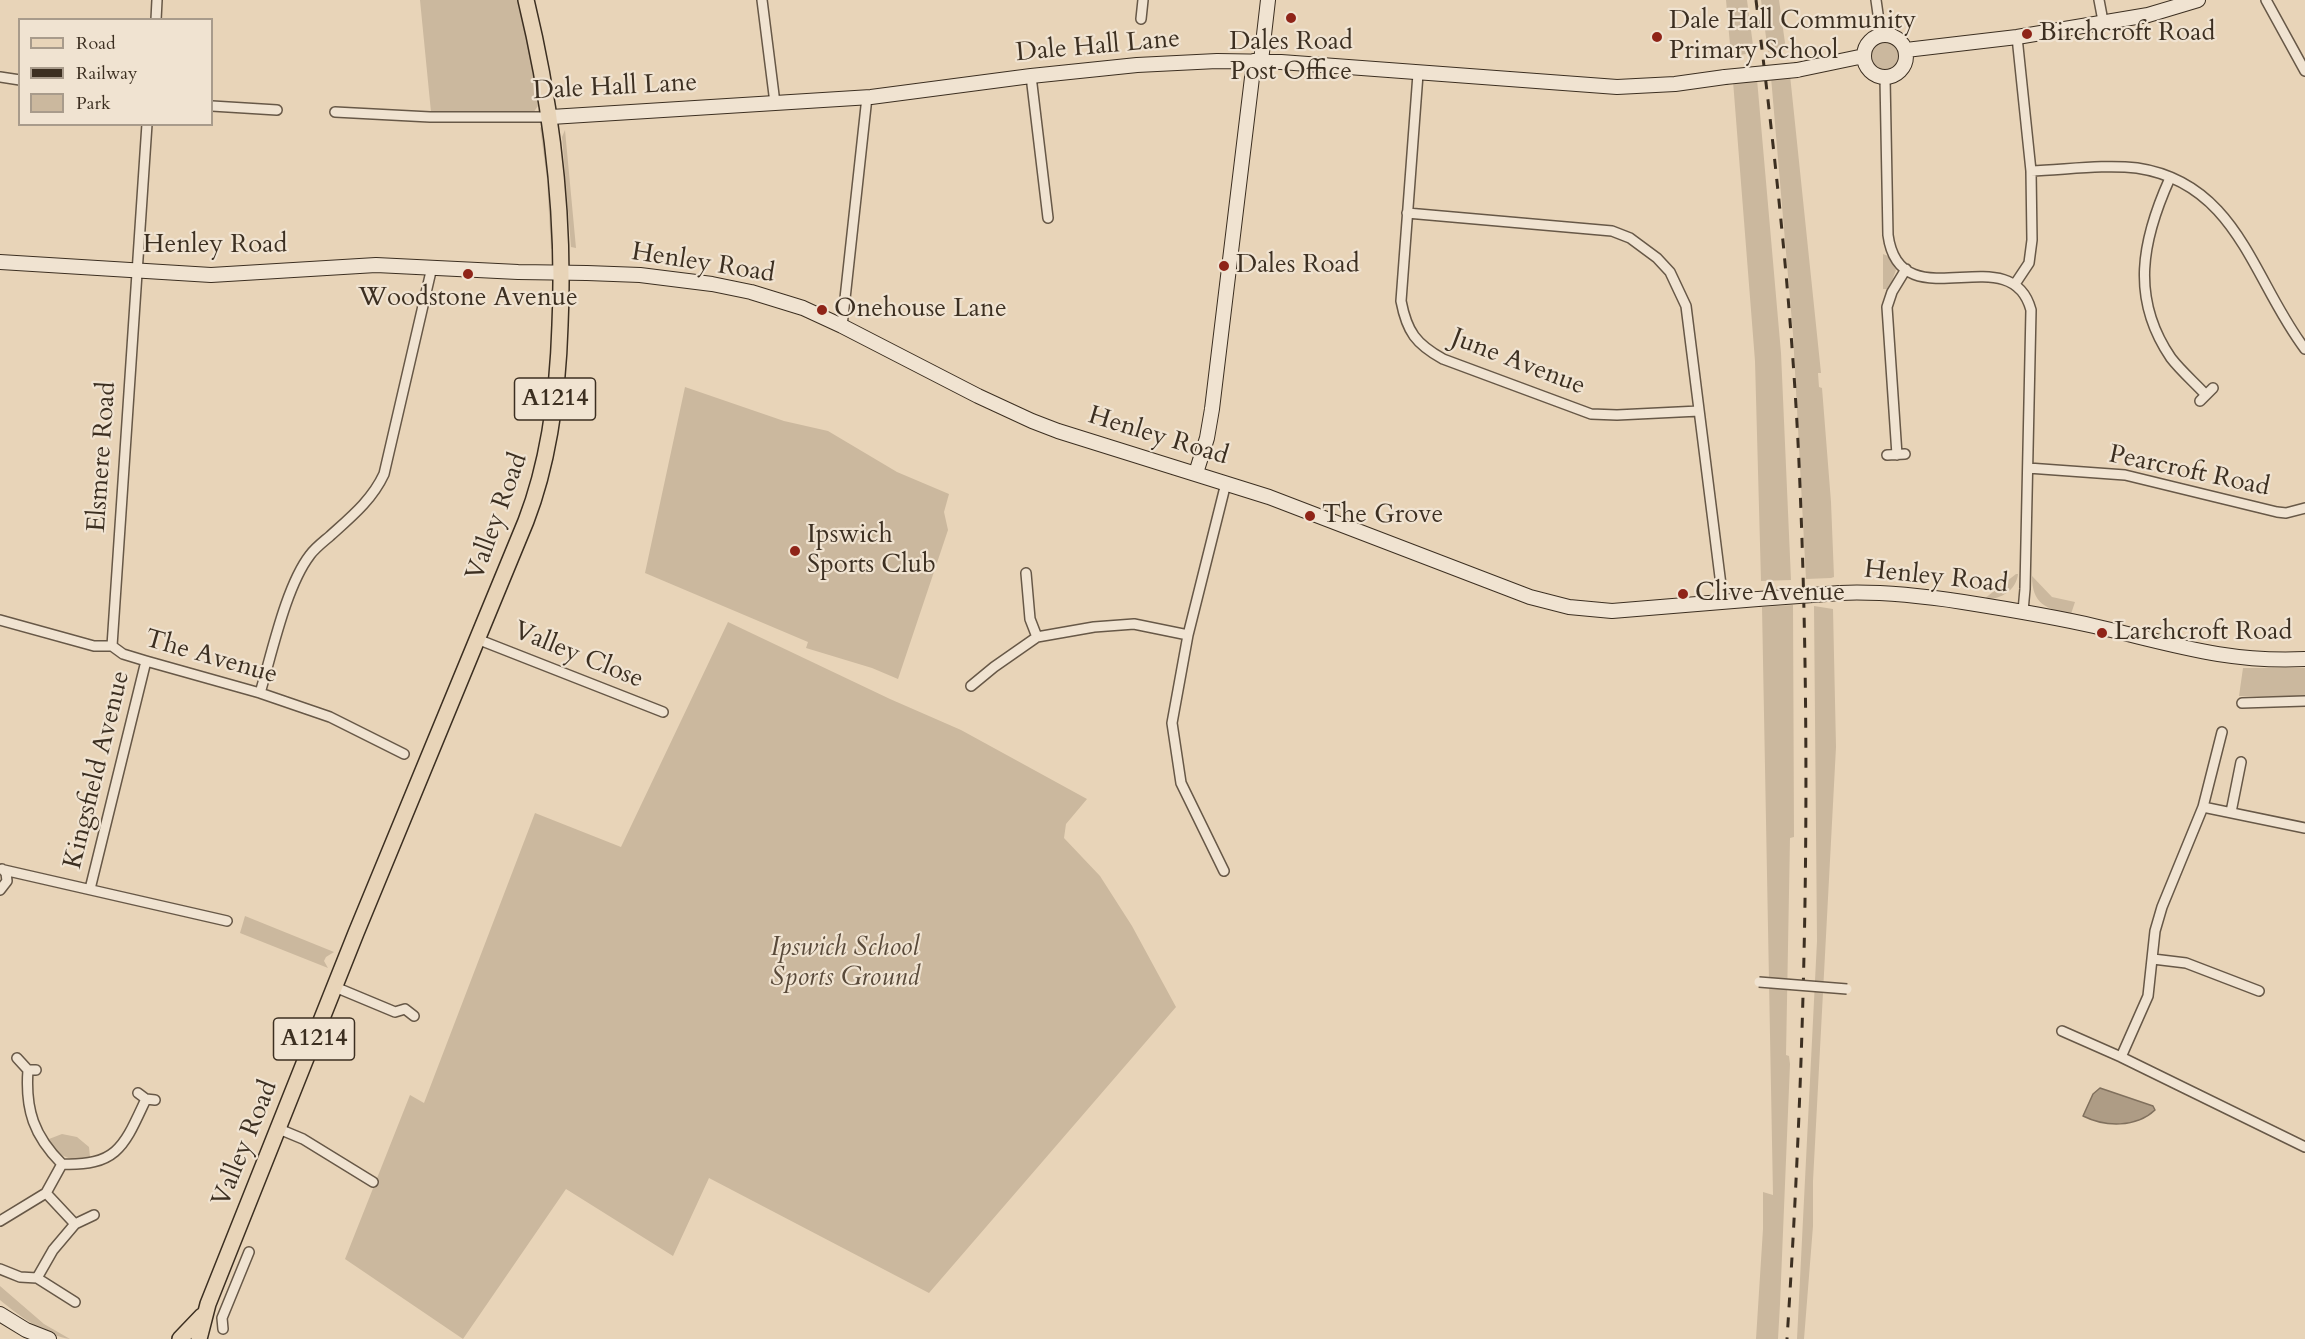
<!DOCTYPE html>
<html>
<head>
<meta charset="utf-8">
<style>
  body { margin:0 }
  #map { position:relative; width:2305px; height:1339px; overflow:hidden; background:#e8d4b8; font-family:Cardo,serif }
  canvas { display:block }
  .legend { position:absolute; left:18px; top:18px; width:195px; height:108px; box-sizing:border-box; background:#f0e3d1; border:2px solid #a89b8b; margin:0; padding:8px 10px; list-style:none; font-size:18px; color:#3c2f21 }
  .legend li { display:flex; align-items:center; gap:12px; height:30px }
  .legend b { width:30px; border:2px solid #a89b8b }
</style>
</head>
<body>
<div id="map">
<canvas width="2305" height="1339"></canvas>
<ul class="legend">
<li><b style="height:8px;background:#e8d4b8"></b>Road</li>
<li><b style="height:8px;background:#3c2f21"></b>Railway</li>
<li><b style="height:16px;background:#cbb89e"></b>Park</li>
</ul>
</div>
<script>
const g = document.querySelector('canvas').getContext('2d');
g.lineJoin = 'round';
function fillPath(path, color) {
  g.fillStyle = color;
  g.fill(path, 'evenodd');
}
function stroke(path, color, width, dash) {
  g.strokeStyle = color;
  g.lineWidth = width;
  g.lineCap = dash ? 'butt' : 'round';
  g.setLineDash(dash || []);
  g.stroke(path);
}
function write(font, color, halo, rows, align = 'center') {
  g.font = font + ' Cardo,serif';
  g.lineWidth = 4.5;
  g.setLineDash([]);
  g.textBaseline = 'middle';
  g.strokeStyle = halo;
  g.fillStyle = color;
  for (const [text, x, y, turn = 0] of rows) {
    g.save();
    g.translate(x, y);
    g.rotate((+turn || 0) * Math.PI / 180);
    g.textAlign = isNaN(turn) ? turn : align;
    if (halo) g.strokeText(text, 0, 0);
    g.fillText(text, 0, 0);
    g.restore();
  }
}
fillPath(new Path2D(`
  M420,0H517L529,51L538,106L533,113L431,112Z
  M1726,0H1747L1754,53L1731,56Z
  M1761,0H1779L1786,50L1768,52Z
  M1869 56a16 16 0 1 1 32 0a16 16 0 1 1-32 0Z
  M1790,75L1821,373H1818L1819,387L1822,388L1831,502L1834,577L1831,578L1806,579L1793,334L1771,77Z
  M1757,79L1781,353L1791,580L1761,581L1755,361L1733,81Z
  M540,127L543,129L553,248L551,249L547,179Z
  M565,130L576,248L571,247L562,137Z
  M1883,254L1888,256L1896,270L1889,289H1883Z
  M685,387L784,421L828,431L897,472L949,494L944,512L948,530L898,679L872,668L806,648L808,642L645,573Z
  M2016,574H2018C2016,591 2000,600 1984,599Z
  M2032,576L2052,597L2075,602L2071,614C2046,609 2032,604 2032,576Z
  M1793,605L1794,837L1790,838L1786,1055L1789,1056L1790,1064L1780,1304L1778,1339H1756L1763,1229V1192L1773,1195L1762,607Z
  M1814,606L1833,609L1836,747L1813,1181V1226L1804,1339H1797L1817,941Z
  M728,622L890,699L961,730L1087,799L1066,824L1064,838L1100,876L1132,926L1176,1007L929,1293L709,1178L673,1256L566,1189L463,1339L345,1259L410,1095L424,1103L535,813L621,847Z
  M2243,668H2305V697L2239,696Z
  M245,916L334,952L326,957L324,961L328,968L240,933Z
  M62,1134L77,1137L89,1147L90,1157L87,1160C69,1161 57,1156 49,1139Z
  M0,1286L44,1324L70,1339C46,1336 18,1315 0,1300Z`), '#cbb89e');
const water = new Path2D(`
  M2100,1088L2153,1106L2155,1110C2136,1128 2105,1127 2083,1116L2093,1094Z`);
fillPath(water, '#ae9c85');
stroke(water, '#80705d', 1.5);
const street = new Path2D(`
  M762,0L775,103
  M1876,0L1881,35
  M2099,0L2103,21
  M2266,0L2305,71
  M1141,19L1143,0
  M156,20L157,0
  M1418,74L1401,301C1407,332 1416,344 1443,359L1591,414L1617,415L1699,411
  M1031,76L1048,218
  M0,77L20,80
  M1885,78L1888,235C1900,324 2011,235 2031,310L2025,589L2023,611
  M212,106L277,110
  M335,112L430,117H551
  M2031,171C2064,170 2104,164 2137,168C2238,183 2253,281 2305,349
  M2170,178C2142,240 2130,298 2171,358C2181,371 2195,383 2206,395
  M1407,213L1612,231L1630,238L1657,258L1670,272L1686,306L1723,601
  M2015,284L2029,263L2032,240L2031,171L2017,37
  M842,326L867,97
  M2200,401L2213,388
  M1887,455L1905,454
  M1897,455L1887,307L1892,292L1906,269
  M2028,468L2125,475L2277,512L2286,513L2305,508
  M1026,573L1030,619L1037,637
  M0,620L94,646H112L123,654L146,661L260,693L330,717L404,754
  M477,639L663,712
  M112,646L147,124
  M971,686L994,667L1037,637L1094,627L1134,624L1188,635
  M260,693C272,653 286,586 310,555C315,548 323,542 330,536C351,517 372,500 384,474L432,267
  M2242,703L2305,701
  M2203,807L2305,828
  M2231,812L2241,762
  M4,870L227,921
  M1224,871L1181,783L1172,723L1188,635L1226,483
  M90,889L146,661
  M0,890L7,881L6,873L2,869
  M2153,959L2186,963L2259,991
  M335,987L395,1012L405,1009L414,1016
  M2062,1031L2121,1057L2305,1147
  M2121,1057L2148,996L2155,931L2162,907L2203,807L2222,732
  M17,1058L28,1070H36
  M28,1070C25,1110 34,1136 62,1164C118,1166 124,1146 146,1099
  M138,1093L146,1099L155,1100
  M279,1129L303,1139L373,1182
  M0,1221L46,1193L62,1164
  M75,1224L94,1215
  M0,1269L20,1277L37,1278L75,1302
  M37,1278L53,1250L75,1224L46,1193
  M223,1329L222,1318L249,1252`);
const secondary = new Path2D(`
  M1864 56a21 21 0 1 1 42 0a21 21 0 1 1-42 0Z
  M1906,50L2017,37L2148,15L2198,0
  M1261,61L1268,0
  M1797,70L1864,56
  M551,117L871,97L1031,76L1137,65L1217,61L1281,62L1617,87L1675,84L1725,77
  M0,262L211,275L376,265L518,272L587,273L640,275L712,284L751,292L803,308L842,326L978,396L1032,421L1058,431L1269,497L1530,597L1569,607L1612,611L1758,599
  M1196,473L1207,438L1212,409L1254,61
  M1840,593C1882,591 1923,596 1963,602C2007,609 2051,616 2094,626C2169,643 2226,663 2305,659
  M0,1314L26,1330L49,1339`);
const primary = new Path2D(`
  M180,1339L202,1316
  M199,1339L208,1304L356,933L526,521C550,459 558,391 560,325C565,214 552,107 526,0`);
stroke(street, '#675847', 12);
stroke(secondary, '#3c2f21', 16);
stroke(primary, '#3c2f21', 18);
stroke(street, '#f0e3d1', 9);
stroke(secondary, '#f0e3d1', 14);
stroke(primary, '#e8d4b8', 15);
stroke(new Path2D(`
  M1756,0C1775,154 1792,308 1799,463C1812,755 1806,1048 1787,1339`), '#3c2f21', 3, [10, 10]);
const streetBridge = new Path2D(`
  M1759,982L1847,989`);
const secondaryBridge = new Path2D(`
  M1725,77L1797,70
  M1758,599L1840,593`);
stroke(streetBridge, '#675847', 12, []);
stroke(secondaryBridge, '#3c2f21', 16, []);
stroke(streetBridge, '#f0e3d1', 9);
stroke(secondaryBridge, '#f0e3d1', 14);
for (const [x, y, r, color] of [
  [1291,18,6,"#8f2418"],
  [2027,34,6,"#8f2418"],
  [1657,37,6,"#8f2418"],
  [1224,266,6,"#8f2418"],
  [468,274,6,"#8f2418"],
  [822,310,6,"#8f2418"],
  [1310,516,6,"#8f2418"],
  [795,551,6,"#8f2418"],
  [1683,594,6,"#8f2418"],
  [2102,633,6,"#8f2418"]
]) {
  const dot = new Path2D();
  dot.arc(x, y, r, 0, 2 * Math.PI);
  g.fillStyle = color;
  g.fill(dot);
  stroke(dot, '#f0e3d1', 2);
}
for (const [x, y, w] of [
  [555,399,81],
  [314,1039,81]
]) {
  const box = new Path2D();
  box.roundRect(x - w / 2, y - 21, w, 42, 4.5);
  g.fillStyle = '#f0e3d1';
  g.fill(box);
  stroke(box, '#3c2f21', 1.5);
}
write('bold 24px', '#3c2f21', null, [
  ["A1214",555,399],
  ["A1214",314,1039]
]);
write('26px', '#3c2f21', '#f0e3d1', [
  ["Dale Hall Community",1669,22],
  ["Primary School",1669,52],
  ["Birchcroft Road",2039,34],
  ["Dales Road",1291,43,"center"],
  ["Post Office",1291,73,"center"],
  ["Dales Road",1236,266],
  ["Woodstone Avenue",468,299,"center"],
  ["Onehouse Lane",834,310],
  ["The Grove",1322,516],
  ["Ipswich",807,536],
  ["Sports Club",807,566],
  ["Clive Avenue",1695,594],
  ["Larchcroft Road",2114,633]
], 'left');
write('26px', '#3c2f21', '#f0e3d1', [
  ["Dale Hall Lane",1098,47,-5],
  ["Dale Hall Lane",615,88,-3],
  ["Henley Road",215,246],
  ["Henley Road",703,264,9],
  ["June Avenue",1518,363,21],
  ["Henley Road",1158,437,17],
  ["Elsmere Road",103,457,-86],
  ["Pearcroft Road",2189,472,12],
  ["Valley Road",498,517,-70],
  ["Henley Road",1936,578,6],
  ["Valley Close",578,656,22],
  ["The Avenue",211,658,16],
  ["Kingsfield Avenue",98,770,-76],
  ["Valley Road",246,1144,-68]
]);
write('italic 26px', '#594a3a', '#f0e3d1', [
  ["Ipswich School",845,949],
  ["Sports Ground",845,979]
]);
</script>
</body>
</html>
